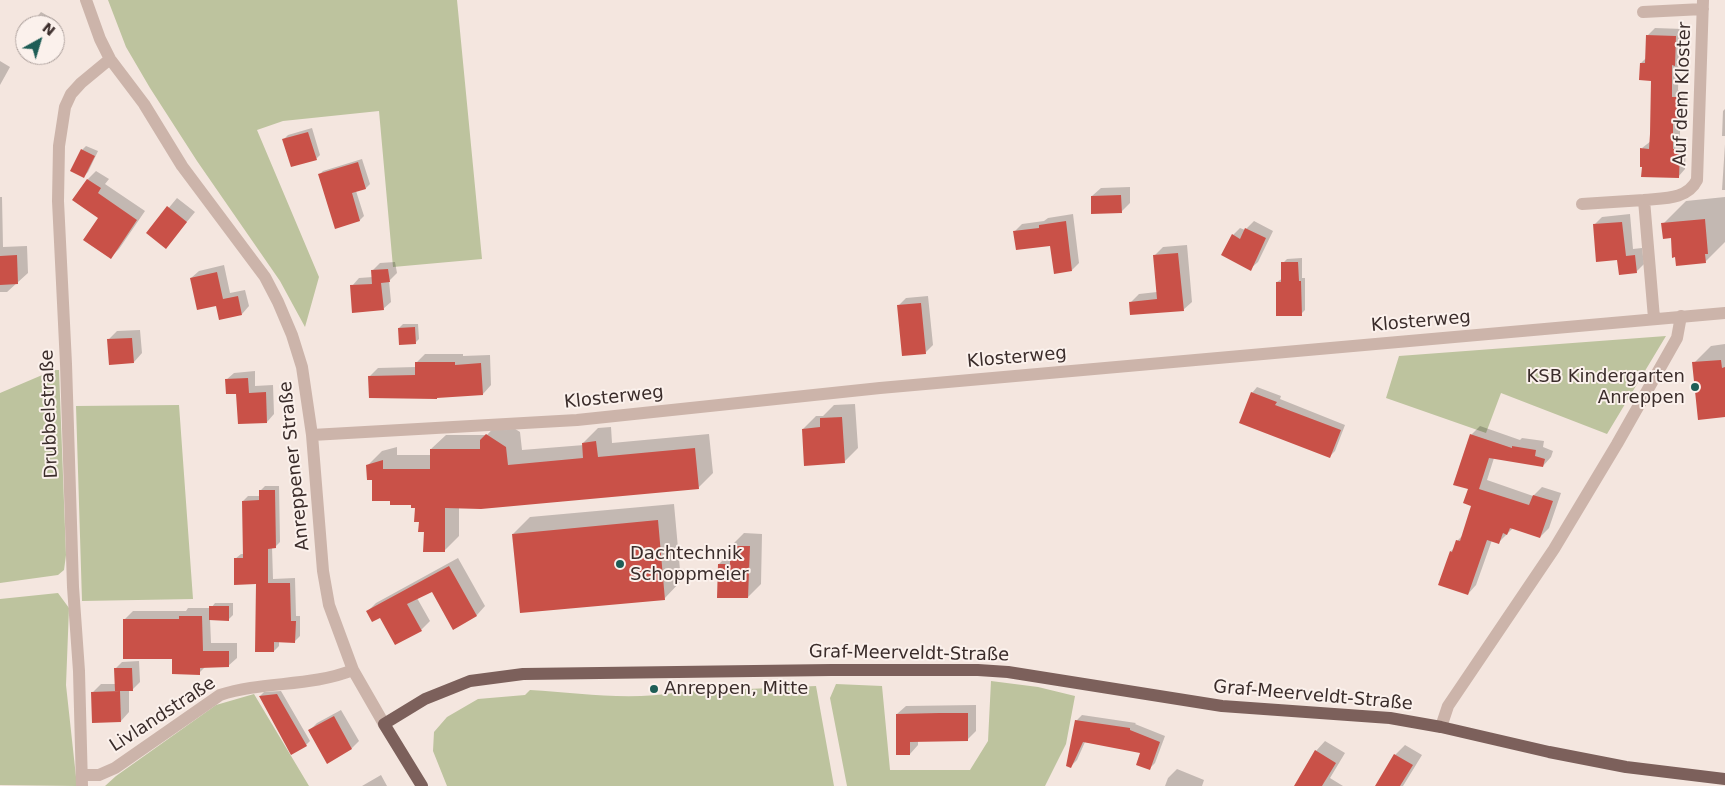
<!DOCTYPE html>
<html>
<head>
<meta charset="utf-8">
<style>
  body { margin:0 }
  #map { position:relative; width:1725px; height:786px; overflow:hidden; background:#f4e6df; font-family:"DejaVu Sans",sans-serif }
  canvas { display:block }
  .north { position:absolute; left:15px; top:15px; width:50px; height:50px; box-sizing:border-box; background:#fbf1ec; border:1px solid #aea29e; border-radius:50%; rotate:39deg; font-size:14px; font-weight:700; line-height:20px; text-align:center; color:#3a2c2a }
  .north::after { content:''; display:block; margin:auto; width:18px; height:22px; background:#1e5d56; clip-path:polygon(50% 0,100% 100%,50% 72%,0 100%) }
</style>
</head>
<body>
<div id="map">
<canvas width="1725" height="786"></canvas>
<div class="north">N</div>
</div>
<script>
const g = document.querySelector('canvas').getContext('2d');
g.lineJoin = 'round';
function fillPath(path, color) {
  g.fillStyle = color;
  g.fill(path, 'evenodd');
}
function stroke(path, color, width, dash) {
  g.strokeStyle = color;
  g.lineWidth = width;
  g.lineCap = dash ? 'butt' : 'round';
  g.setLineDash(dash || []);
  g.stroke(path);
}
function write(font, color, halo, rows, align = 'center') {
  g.font = font + ' "DejaVu Sans",sans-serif';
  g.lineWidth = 4;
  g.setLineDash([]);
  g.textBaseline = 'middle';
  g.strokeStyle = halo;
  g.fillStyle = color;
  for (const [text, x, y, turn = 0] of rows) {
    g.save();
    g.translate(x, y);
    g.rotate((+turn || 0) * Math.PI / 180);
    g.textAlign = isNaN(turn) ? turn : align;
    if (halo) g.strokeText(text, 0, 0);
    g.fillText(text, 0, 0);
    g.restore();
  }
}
fillPath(new Path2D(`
  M108,0H457L482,259L393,267L379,111L283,121L257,130L319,277L305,327L280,281L197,161L150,88L126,47Z
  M1666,336L1607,434L1501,393L1486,433L1386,398L1399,356Z
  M54,370H59L66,555L64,570L58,575L0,583V393Z
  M179,405L193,599L82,601L76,406Z
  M58,593L69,608L66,685L77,786L0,785V599Z
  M991,681L1038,687L1075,696L1066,744L1045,786H847L830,698L836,684L882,686L890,770H970L988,741Z
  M816,686L834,786H447L433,751L434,732L447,717L478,699L525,695L530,690C579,693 630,701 679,692Z
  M254,694L309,786H105L116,776L216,705Z`), '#bdc39e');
fillPath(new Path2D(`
  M41,12L55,20L52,25H30Z
  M1655,28L1683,29L1682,57L1679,61L1678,90H1685V114L1680,119V142H1686L1685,169L1678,177L1642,148L1651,141L1652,80L1641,63L1647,57L1648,35Z
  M0,61L10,67L0,85Z
  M1725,109V136H1722L1723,111Z
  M312,128L320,155L316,159L284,139L288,135Z
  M1725,144V190H1722Z
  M86,146L98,151L88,172L84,176L82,150Z
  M362,159L370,184L366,188L356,191L364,216L360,220L336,227L319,175L323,171Z
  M96,171L109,179L105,184L145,211L119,249L111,257L100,218L74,200L88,179Z
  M1130,187V203L1121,212L1092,196L1101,188Z
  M0,197H2L3,247L27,246L28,273L7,292H0Z
  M1725,197V242L1705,262L1663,224L1686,201Z
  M177,198L195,212L166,247L148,233Z
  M1073,214L1079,263L1072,270L1051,244L1014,232L1022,224L1044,221L1048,218Z
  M1630,214L1633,249L1642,248L1644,264L1636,272L1618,258L1594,225L1602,217Z
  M1254,221L1273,231L1258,262L1250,269L1233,235L1240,228L1245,230Z
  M1187,245L1192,302L1183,310L1130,303L1139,294L1157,292L1154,256L1163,247Z
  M1302,258V278H1305V310L1301,314L1277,282L1283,278V263L1287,259Z
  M395,262L397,273L389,281L391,302L383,309L352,286L359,278L373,277L372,271L380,263Z
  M224,265L230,293L245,290L249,306L242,314L217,304L191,278L199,271Z
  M928,296L933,345L925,353L899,305L906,298Z
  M403,324H418L419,339L415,343L399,328Z
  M140,330L142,353L134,362L108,340L117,331Z
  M1725,344V416L1694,363L1711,346Z
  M425,354H463V356L490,355L491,385L483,394L370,376L378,368L416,367V363Z
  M255,371V386L273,385L274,414L267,422L226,380L234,373Z
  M1257,387L1281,396L1280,399L1345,425L1335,451L1330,456L1252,393Z
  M855,404L858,448L845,461L803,429L816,416H823L834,405Z
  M501,420L520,432L522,450L584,445L583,443L598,428L611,427L612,443L709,434L713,473L698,488L459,507V536L444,551L425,531L416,507L412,504L391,500L373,479L367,466L382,451L397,447V455H431V449L446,435H487Z
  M1480,426L1520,440L1522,438L1544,441L1543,447L1553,451L1551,457L1543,466L1494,458L1487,480L1533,496L1542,487L1561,493L1549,528L1540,537L1513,528L1499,542L1492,540L1476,585L1468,594L1451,551L1455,547L1458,540L1464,534L1473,505L1469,488L1471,435Z
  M265,486H279L280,542L275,547H272L273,579L295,578L296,616H300V636L295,641H279V646L274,651L258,583L235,559L241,554H244L243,501L248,496H260V491Z
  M674,504L681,581L664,599L513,534L530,517Z
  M744,533L762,534L761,584L748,597L719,564L731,552V546Z
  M458,558L485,606L477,615L453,628L432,590L417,598L430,621L421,630L395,644L380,616L368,611L376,603Z
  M215,603H233V615L229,619H210L211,643H237V658L228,666H206L199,673L173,658L125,619L133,611H186L188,608H211Z
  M139,661L140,682L133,689L129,690V712L121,721L92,693L101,684H116L115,669L122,662Z
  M281,691L310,741L306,745L260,696L264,692Z
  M976,705V731L968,739L918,740V745L910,754L897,714L906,706Z
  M341,710L359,741L352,748L327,762L309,731L317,723Z
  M1082,715L1136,723L1135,724L1165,736L1155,763L1149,769L1142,752L1085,742L1077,760L1071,766L1076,721Z
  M1325,741L1345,753L1330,778L1343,786H1295L1316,751Z
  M1405,745L1422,755L1403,786H1376L1395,755Z
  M1177,769L1204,780L1202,786H1165L1168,778Z
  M381,775L387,786H362Z`), '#0003');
fillPath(new Path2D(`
  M1646,35L1676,36L1675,66L1672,65V97H1678V123H1673V149H1680L1679,178L1641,177L1642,167H1640V148L1649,149L1650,134L1651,81L1639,80L1640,63H1645Z
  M308,132L317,160L291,167L282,139Z
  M81,149L95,156L84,178L70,171Z
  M358,162L366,189L352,193L360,221L335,229L318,174Z
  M87,179L101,188L98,193L137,220L111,259L83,240L98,218L72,200Z
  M1121,195L1122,213L1091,214V196Z
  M167,206L187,222L166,249L146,233Z
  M1705,219L1708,254H1705L1706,263L1676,266L1675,257L1672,258L1671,238L1663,239L1661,223Z
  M1066,221L1072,271L1054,274L1050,246L1016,250L1013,231L1039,228V225Z
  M1622,222L1626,256L1635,255L1637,273L1619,275L1617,260L1596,262L1593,224Z
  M1245,228L1266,238L1251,271L1221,255L1232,234L1240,239Z
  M1178,253L1184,311L1130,315L1129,302L1157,299L1153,255Z
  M17,255L18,284L0,285V256Z
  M1281,262H1298L1299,281H1301L1302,316H1276V282H1281Z
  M388,269L390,282L381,283L384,310L352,313L350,285L372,284L371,270Z
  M217,272L223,299L238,296L242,315L219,320L216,306L197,310L190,278Z
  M921,303L926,354L902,356L897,305Z
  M415,327L416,344L399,345L398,328Z
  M132,338L134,363L109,365L107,339Z
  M1721,360L1722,368L1725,367V417L1698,420L1692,362Z
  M415,362H455V365L481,363L483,395L437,398V399L369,398L368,376L415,375Z
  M248,378L249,393L266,392L267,423L238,424L236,394H226L225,379Z
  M1251,392L1277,402L1275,405L1341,430L1330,458L1239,423Z
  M842,417L845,463L804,466L802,429L820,427V418Z
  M486,434L506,447L508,465L583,458L582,443L596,441L598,457L695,448L699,489L481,509L445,508V552H423L424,532H418L419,522H414L415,508H411V505H390V501H372V480H367L366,465L383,460V469H430V449H480V440Z
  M1470,434L1512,448V446L1536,450L1535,456L1545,459L1543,467L1489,458L1479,489L1529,505L1533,495L1553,501L1540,538L1510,528L1507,535L1503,533L1499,544L1487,540L1468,595L1438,585L1450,551L1452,552L1456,540L1460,541L1471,506L1463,503L1468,489L1453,485Z
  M259,490H275L276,548L268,549V583H290L291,621H296L295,643L274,642V652H255L256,584L234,585V558H243L242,501L259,500Z
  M658,520L665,600L520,613L512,534Z
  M730,546H750L748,598H717L718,564H730Z
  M449,566L477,616L453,630L432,592L407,604L422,631L395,645L380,618L372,622L366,611Z
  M209,606H229V621L209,620Z
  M179,616H202L203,651H229V667L200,668V675L172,674V659H123V619H179Z
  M114,668H132L133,691H115Z
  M120,691L121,722L92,723L91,692Z
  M277,694L307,746L291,755L259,696Z
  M939,713H968V741L910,742V755H896V714Z
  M334,716L352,749L327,764L308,730Z
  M1075,720L1130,728V730L1160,742L1150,770L1136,765L1140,753L1083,742L1071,768L1066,766Z
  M1315,750L1336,763L1322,786H1294Z
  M1394,754L1413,765L1400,786H1375Z`), '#c95148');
stroke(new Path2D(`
  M86,0L100,39L110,59L144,104L182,166L265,277L278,302L292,335L302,367L312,435L323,571L329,605L353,670L384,724
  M1643,12L1703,9
  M1582,204L1644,200
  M1654,318L1644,200C1663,198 1687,200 1697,180L1703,0
  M312,435L577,420L880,388L1725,313
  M1441,727L1448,706L1554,549L1617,444L1677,338L1681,316
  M82,775H99L115,768L220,695C263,681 311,687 353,670
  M82,786L79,671L73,587L66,364L58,201L59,146L65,107L71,94L81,83L110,59`), '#ccb4aa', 12);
stroke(new Path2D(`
  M422,786L384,724L425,699L470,681L523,674L831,670H978L1008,672L1222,706L1390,718L1441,727L1549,752L1626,767L1725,779`), '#7c605b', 12);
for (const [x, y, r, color] of [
  [1695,387,5,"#1e5d56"],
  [620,564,5,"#1e5d56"],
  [654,689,5,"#1e5d56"]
]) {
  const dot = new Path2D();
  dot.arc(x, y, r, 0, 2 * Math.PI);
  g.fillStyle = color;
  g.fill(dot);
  stroke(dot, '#fbf1ec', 2);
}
write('18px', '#3a2c2a', '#fbf1ec', [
  ["Auf dem Kloster",1683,94,-88],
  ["Klosterweg",1421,322,-5],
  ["Klosterweg",1017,358,-5],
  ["Klosterweg",614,398,-6],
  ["Drubbelstraße",50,414,-92],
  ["Anreppener Straße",295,466,-96],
  ["Graf-Meerveldt-Straße",909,654,1],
  ["Graf-Meerveldt-Straße",1313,696,5],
  ["Livlandstraße",163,715,-33]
]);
write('18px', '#3a2c2a', '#fbf1ec', [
  ["KSB Kindergarten",1685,377,"right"],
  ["Anreppen",1685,398,"right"],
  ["Dachtechnik",630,554],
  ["Schoppmeier",630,575],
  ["Anreppen, Mitte",664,689]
], 'left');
</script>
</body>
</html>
